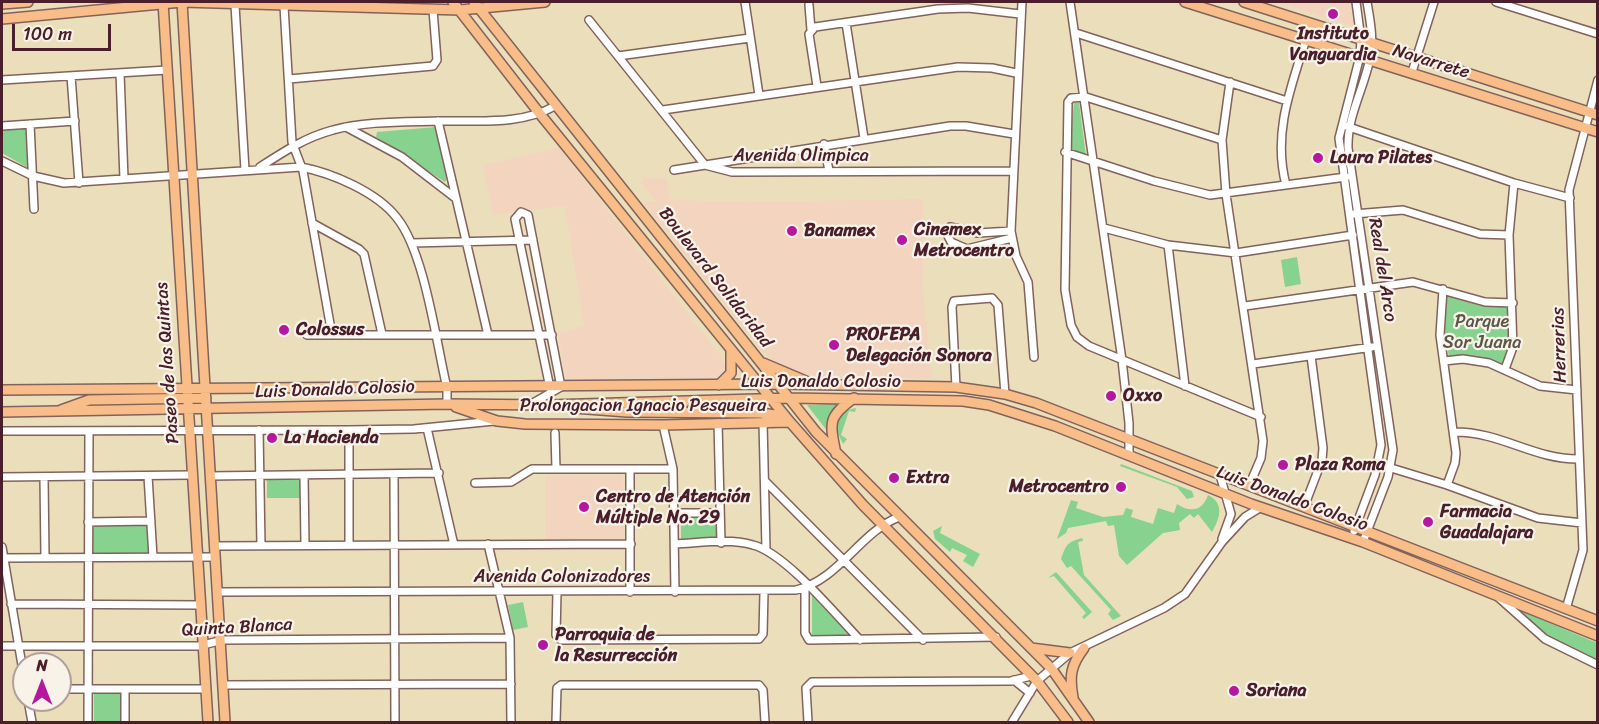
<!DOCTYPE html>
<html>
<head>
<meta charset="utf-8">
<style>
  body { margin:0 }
  #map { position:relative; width:1599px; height:724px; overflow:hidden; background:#ebdeba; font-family:Sriracha,sans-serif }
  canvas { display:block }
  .frame { position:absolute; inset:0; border:3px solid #4a1f2b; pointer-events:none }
  .north { position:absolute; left:12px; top:652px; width:60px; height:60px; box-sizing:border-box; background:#f7f3e8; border:2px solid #b29e9c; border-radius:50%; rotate:0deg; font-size:16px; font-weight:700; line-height:24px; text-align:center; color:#4a1f2b }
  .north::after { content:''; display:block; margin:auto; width:21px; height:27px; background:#b5179e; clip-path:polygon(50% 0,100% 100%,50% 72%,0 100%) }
  .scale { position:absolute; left:12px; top:24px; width:99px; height:27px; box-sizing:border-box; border:3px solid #4a1f2b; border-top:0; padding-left:8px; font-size:18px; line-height:21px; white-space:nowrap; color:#4a1f2b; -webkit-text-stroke:4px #f7f3e8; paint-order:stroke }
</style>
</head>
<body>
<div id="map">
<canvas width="1599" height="724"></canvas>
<div class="frame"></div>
<div class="north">N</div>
<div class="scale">100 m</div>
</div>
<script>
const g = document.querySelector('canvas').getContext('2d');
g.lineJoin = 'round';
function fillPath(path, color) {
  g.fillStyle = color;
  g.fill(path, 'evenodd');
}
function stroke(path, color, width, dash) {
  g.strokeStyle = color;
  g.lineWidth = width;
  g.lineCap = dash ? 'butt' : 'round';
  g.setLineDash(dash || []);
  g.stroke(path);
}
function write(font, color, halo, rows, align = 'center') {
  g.font = font + ' Sriracha,sans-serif';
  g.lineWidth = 4.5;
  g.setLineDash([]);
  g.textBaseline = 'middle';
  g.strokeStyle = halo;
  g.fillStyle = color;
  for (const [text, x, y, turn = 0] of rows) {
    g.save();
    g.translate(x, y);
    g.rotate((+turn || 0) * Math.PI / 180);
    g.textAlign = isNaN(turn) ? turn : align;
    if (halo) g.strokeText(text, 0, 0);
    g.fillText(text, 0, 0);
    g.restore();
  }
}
fillPath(new Path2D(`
  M1275,2H1350L1354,26Z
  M559,148L720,355L726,369L722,374L716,378L566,379L558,333L584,326L565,206L493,215L483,165Z
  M644,178H666L671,200L747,202L923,199V287L932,378L795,374L775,364L761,350L643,202L656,201L641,183Z
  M623,475L624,539L546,540L545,476Z`), '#f3d4bf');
fillPath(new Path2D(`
  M1074,103H1079L1086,156L1069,149Z
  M436,127L448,177L445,182L376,137L377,132Z
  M28,129L30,169L2,153V130Z
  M1297,257L1301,284L1285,287L1281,260Z
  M1447,296L1481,306L1508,307L1510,347L1504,366L1468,355L1449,357L1443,323Z
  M838,404L829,416L828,432L807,405Z
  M856,408L855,412L849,411L841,435L847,439L843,444L835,427C840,416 843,410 856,408Z
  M1121,464L1192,491L1194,497L1187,499L1177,487L1120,466Z
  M267,479H300V498H267Z
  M1208,495C1225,504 1220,518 1212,532L1198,514L1194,518L1190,514L1179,523L1180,530L1163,533L1127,565L1119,556L1114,525L1108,526L1106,521L1068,528L1066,533L1057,539L1071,500L1078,502L1076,508L1103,517L1123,515L1126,508L1133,510L1131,517L1153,524L1158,508L1174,513L1177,504C1190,513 1203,511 1208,495Z
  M716,517V540H681V518Z
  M93,523H148L149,553L93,554Z
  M942,526L940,533L980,554L973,567L963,561L967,555L952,548L950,552L935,539L933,531Z
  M1082,538L1083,541L1078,542L1084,575L1121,616L1113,620L1108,614L1111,610L1071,566L1067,568L1061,559C1066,545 1067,542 1082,538Z
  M1056,572L1092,612L1084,619L1082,617L1086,613L1054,576L1048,578Z
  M812,589L859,639H812Z
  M523,602L528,627L513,630L508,605Z
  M1521,611L1597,643V660L1546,635Z
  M121,693L122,722H94V694Z`), '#87d28f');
const minor = new Path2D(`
  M745,2L759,95
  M1022,2L1011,231L1016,256L1028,282L1034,357
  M1070,2L1122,360L1129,423V455
  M1496,2L1598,34
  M235,5L245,170
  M809,5L811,30
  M284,6L292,142L303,171L332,335
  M589,20L705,165L732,172L1012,171
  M846,23L864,138
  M1076,33L1287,101
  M618,56L750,38
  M1412,72L1434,2
  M120,73L124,179
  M71,76L79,183
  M289,79L433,66L437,60L433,10
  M2,80L167,70
  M1230,82L1222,140L1226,194L1263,441L1261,458L1249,486
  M817,86L809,34L815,27L938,9L968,8L1020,14
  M663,110L958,67L992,68L1016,73
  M438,121L488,335
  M30,124L34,209
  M2,126L75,121
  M1346,126L1514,183L1570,198
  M346,127L402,157L454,197
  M1222,140L1086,97L1071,98L1068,102L1065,290L1071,325L1077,337L1089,346L1261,417
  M824,144L829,171
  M1065,152L1154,181L1210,195L1346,177
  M2,161L33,176L64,183L301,167C332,173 377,192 397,218C425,253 436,342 447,388V404
  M260,167C283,152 306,137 333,130C363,121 407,122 439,121C478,120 519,126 555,106
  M674,170L950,126H966L1014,134
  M1286,185C1271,128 1295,78 1311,23
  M1354,214L1403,210L1480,234L1509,235
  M312,223L359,249L364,254L382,334
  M1104,228L1168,245L1236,253L1353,235
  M1011,231L978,233L950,227L947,234L951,242L967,249L1012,238
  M412,243L533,240
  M1168,245L1185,386
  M1443,289L1440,335L1456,453L1455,463L1447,485
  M1245,306L1413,282L1485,302L1513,303
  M307,335H552
  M1444,361L1463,359L1489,363L1540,386L1577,390
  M1253,364L1372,347
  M1505,369L1513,347L1509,235L1514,183
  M956,387L952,307L954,301L992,298L998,305L1005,394
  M531,404L561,387L528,215L521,212L515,219L550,388
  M763,422L766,549
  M718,423L721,543
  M663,425L673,469L675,592
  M427,428L454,545
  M259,430L261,546
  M349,430V545
  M2,431L349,430L414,429L494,421
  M1455,432C1501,432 1533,459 1578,459
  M555,433L556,469
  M1378,464L1447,485L1538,518L1582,523
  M394,474L395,722
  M304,475L305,545
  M1220,475L1231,514L1222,539
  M148,476L153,557
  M210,476L439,473
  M2,477L192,475
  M44,477L45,558
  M765,481L923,640
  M475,483L511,482L532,469H673
  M1304,507L1322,460L1323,448L1311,356
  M674,513H720
  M88,522L151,521
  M1354,531L1375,475L1381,445L1339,138L1360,56L1361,40L1356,2
  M1363,542L1388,477L1393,450L1348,148C1347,116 1364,89 1370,58C1374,39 1370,20 1367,2
  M488,544L510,638L511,722
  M675,544C700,543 729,538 753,545C785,553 836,615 860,640
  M215,546L631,544
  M2,547L24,677
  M2,558L215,557
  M805,587V633L809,640L996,637
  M217,592L796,590C839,580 860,532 899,517
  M557,592L556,635L561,640L759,639L763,634L764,592
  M630,592V470
  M1499,598L1545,639L1598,665
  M11,604L200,605
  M1566,609L1583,550L1569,190L1598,80
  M2,646H199L223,640L510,638
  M1014,680L1030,693
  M223,685L511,684
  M60,689H206
  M125,689V722
  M28,700L32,722
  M88,722L89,431
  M556,722L557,688L561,685H759L763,690L765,722
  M808,722L806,688L812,682L1011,681L1031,676
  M1012,722L1037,681L1070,653L1164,608L1185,594L1222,542L1245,517L1261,507`);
const major = new Path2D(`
  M163,2L208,722
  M182,2L225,722
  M453,2L540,114L790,422L863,505L1037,681L1068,722
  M474,2L816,432L1051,668L1089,722
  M1185,2L1598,132
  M1244,2L1598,115
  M2,4L28,2
  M2,19L182,2L460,10L545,2
  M763,363L808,382
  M719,385L731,373V350
  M2,390L778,384L956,387L1005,394L1036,403L1598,621
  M456,407L497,421L525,424L663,425L790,422
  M574,408L627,412L760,413L776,415L786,420
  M61,410L89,400L206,398
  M2,412L447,404L549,405L790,398L963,401L989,405L1055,426L1251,504L1363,542L1598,636
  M836,454C830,423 827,417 854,398
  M1031,648L1070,653
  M1073,697C1069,676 1071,665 1084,648`);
stroke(minor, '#82625d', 10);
stroke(major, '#82625d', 12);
stroke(minor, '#fff', 7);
stroke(major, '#f8bd88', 9);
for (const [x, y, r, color] of [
  [1333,14,6,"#b5179e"],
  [1318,158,6,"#b5179e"],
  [792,231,6,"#b5179e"],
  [902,240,6,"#b5179e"],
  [284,330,6,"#b5179e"],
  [834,345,6,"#b5179e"],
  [1111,396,6,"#b5179e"],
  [272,438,6,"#b5179e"],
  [1283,465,6,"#b5179e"],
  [894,478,6,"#b5179e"],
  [1121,487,6,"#b5179e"],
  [584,507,6,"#b5179e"],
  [1428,522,6,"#b5179e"],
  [543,645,6,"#b5179e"],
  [1234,691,6,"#b5179e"]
]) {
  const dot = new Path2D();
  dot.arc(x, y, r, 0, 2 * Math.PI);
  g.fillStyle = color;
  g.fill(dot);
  stroke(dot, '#f7f3e8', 2);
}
write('bold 18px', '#4a1f2b', '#f7f3e8', [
  ["Instituto",1333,34,"center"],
  ["Vanguardia",1333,55,"center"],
  ["Laura Pilates",1330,158],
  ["Cinemex",914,230],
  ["Metrocentro",914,251],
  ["Banamex",804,231],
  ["Colossus",296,330],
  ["PROFEPA",846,335],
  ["Delegación Sonora",846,356],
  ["Oxxo",1123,396],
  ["La Hacienda",284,438],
  ["Plaza Roma",1295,465],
  ["Extra",906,478],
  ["Metrocentro",1109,487,"right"],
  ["Centro de Atención",596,497],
  ["Múltiple No. 29",596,518],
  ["Farmacia",1440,512],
  ["Guadalajara",1440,533],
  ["Parroquia de",555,635],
  ["la Resurrección",555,656],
  ["Soriana",1246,691]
], 'left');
write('18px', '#4a1f2b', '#f7f3e8', [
  ["Navarrete",1431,62,17],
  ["Avenida Olimpica",801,156],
  ["Real del Arco",1382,270,81],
  ["Boulevard Solidaridad",715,278,52],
  ["Herrerias",1560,345,-92],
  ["Paseo de las Quintas",168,363,-94],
  ["Luis Donaldo Colosio",821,382],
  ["Luis Donaldo Colosio",335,390,-2],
  ["Prolongacion Ignacio Pesqueira",643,406],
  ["Luis Donaldo Colosio",1292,499,20],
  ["Avenida Colonizadores",562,577],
  ["Quinta Blanca",237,628,-3]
]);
write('18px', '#5c5549', '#f7f3e8', [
  ["Parque",1482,322],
  ["Sor Juana",1482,343]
]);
</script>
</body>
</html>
